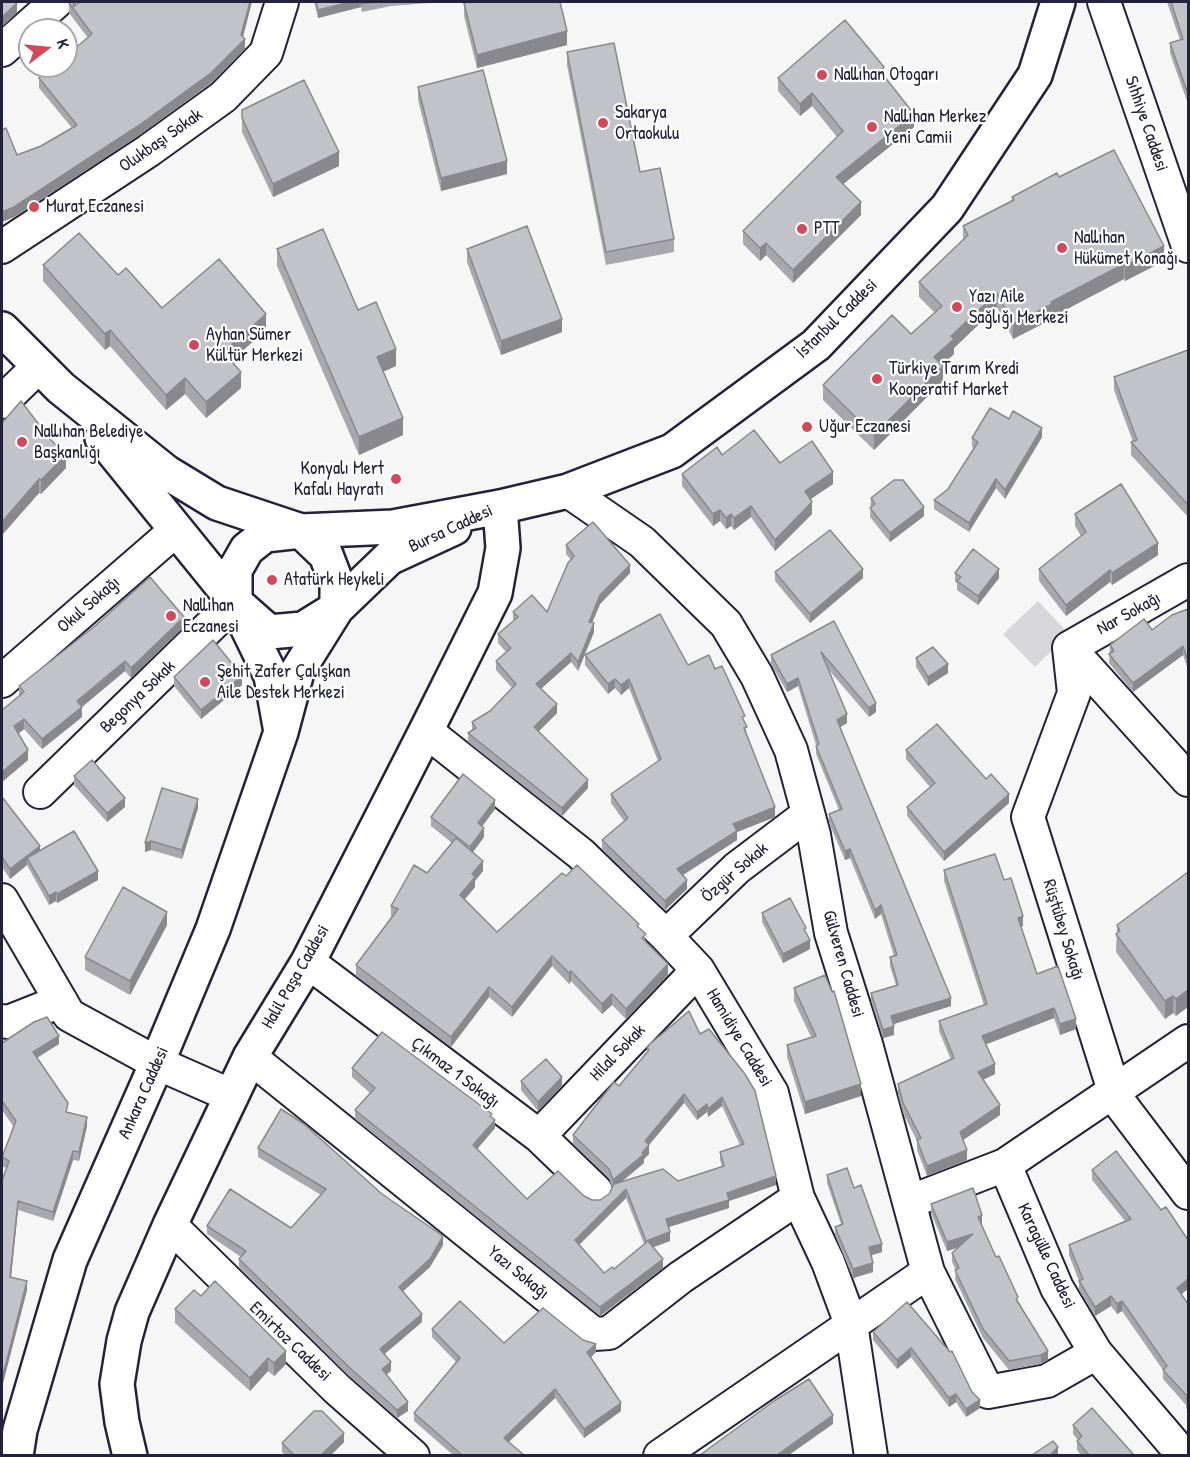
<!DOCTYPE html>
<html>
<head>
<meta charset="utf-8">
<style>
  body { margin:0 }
  #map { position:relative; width:1190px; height:1457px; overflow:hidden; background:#f6f6f7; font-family:"Patrick Hand",sans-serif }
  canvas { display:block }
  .frame { position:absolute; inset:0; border:3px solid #22223b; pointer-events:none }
  .north { position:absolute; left:18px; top:18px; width:60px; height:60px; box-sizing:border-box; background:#fff; border:2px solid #a7a7b1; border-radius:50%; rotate:74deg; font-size:16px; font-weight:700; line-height:24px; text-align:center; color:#22223b }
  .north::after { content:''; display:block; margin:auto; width:21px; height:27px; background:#d1495b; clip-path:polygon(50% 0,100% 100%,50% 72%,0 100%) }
</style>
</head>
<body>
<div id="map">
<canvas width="1190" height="1457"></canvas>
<div class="frame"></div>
<div class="north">K</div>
</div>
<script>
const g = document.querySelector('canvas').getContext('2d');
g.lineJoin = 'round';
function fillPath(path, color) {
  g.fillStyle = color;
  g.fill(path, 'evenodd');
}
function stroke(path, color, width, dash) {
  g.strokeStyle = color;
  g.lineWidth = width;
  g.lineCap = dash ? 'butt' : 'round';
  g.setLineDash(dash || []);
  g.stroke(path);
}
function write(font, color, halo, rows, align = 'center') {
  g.font = font + ' "Patrick Hand",sans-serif';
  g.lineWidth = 4.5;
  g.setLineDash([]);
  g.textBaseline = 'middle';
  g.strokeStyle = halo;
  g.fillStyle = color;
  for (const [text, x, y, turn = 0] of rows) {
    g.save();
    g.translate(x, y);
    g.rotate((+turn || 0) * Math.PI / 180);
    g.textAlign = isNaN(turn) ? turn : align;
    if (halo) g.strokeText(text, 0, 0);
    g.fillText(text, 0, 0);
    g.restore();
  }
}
fillPath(new Path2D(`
  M1038,601L1069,634L1035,667L1003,634Z`), '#d7d7db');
const minor = new Path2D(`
  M1104,2L1188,246
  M2,50L56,2
  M2,247L148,151L223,97L266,53L282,2
  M2,402L39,366
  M568,491L642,542L726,624L757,676L791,750L814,835L831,933L866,1044L928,1272L988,1392L1047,1381L1096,1353
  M1069,648L1074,693L1028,817L1114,1091L1122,1106L1188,1193
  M1069,648L1188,780
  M1069,648L1188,580
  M2,681L176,530
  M426,731L581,854L666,936L698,970L772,1093L798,1198L828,1262L851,1324L871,1456
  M40,792L235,602
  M2,900L69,1015L157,1063L232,1096
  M666,936L737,868L807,815
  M308,962L539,1136L596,1191
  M2,1021L8,1022L61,1001
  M250,1057L594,1334L609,1333L681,1277L798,1198
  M539,1136L698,970
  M1005,1165L1057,1288L1096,1353L1184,1456
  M909,1202L1005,1165L1188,1041
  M170,1225L337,1389L413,1456
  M660,1456L928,1272`);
const tertiary = new Path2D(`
  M2,329L61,388L166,472L217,503L301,531L393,527L500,507L568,491L672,451L816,345L947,208L1035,75L1058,2
  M102,438L235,602L269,632L303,629L337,608L389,558L454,528
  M16,1456L20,1430L70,1260L157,1063L213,929L281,732L297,672L337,608V584L326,555L301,531L265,535L247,549L235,570V602L271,676L281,732
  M130,1456L122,1422L117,1384L124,1341L132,1312L170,1225L250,1057L308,962L426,731L495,593L503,548L500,507`);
stroke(minor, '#22223b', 36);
stroke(tertiary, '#22223b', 38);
stroke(minor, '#fff', 32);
stroke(tertiary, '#fff', 33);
fillPath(new Path2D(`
  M71,2H77L76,4L243,37L245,49L211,83L138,136L14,217L2,222V130L17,155L41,146L72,128L39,88V78L88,38L69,13V3Z
  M314,2H442L391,6L362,12L361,7L318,18Z
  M1167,2H1188V104L1170,53V43L1180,40Z
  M464,3L567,45L477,68L464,16Z
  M567,52L640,172L674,239V252L606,265L567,65Z
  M884,77L914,127L843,184L861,215L793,283L766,255L760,261L743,244V231L837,137L812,106L800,116L778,91V78Z
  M418,87L507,174L441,191L418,100Z
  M242,110L339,166L273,197L242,132Z
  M1059,177L1164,261L1125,281L1124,279L1052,317V319L1013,339L997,307L954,348V354L942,365L943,381L874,450L823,400V385L911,334L935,313L919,297V282L963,240V226L1012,200V197Z
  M277,249L358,310L396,366L383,372L403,435L359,455L277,266Z
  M467,249L562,332L501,355L467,262Z
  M43,265L118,275L162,308L266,330L231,361L241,388L206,418L185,394L166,410L110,346L105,350L43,281Z
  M1188,350V517L1131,455V442H1133L1114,390V377Z
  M1009,419L1042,437L1005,499L996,488L969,532L934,509V500L948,489L974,448L972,447V438Z
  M2,423L66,468L41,494L39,493L2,535Z
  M722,455L780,463L833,484L810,499L812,514L775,551L751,517L734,530L731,526L726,529L720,521L713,526L682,486V474Z
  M871,498L924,516L890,542L870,517Z
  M1075,514L1158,555L1112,585L1110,582L1066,616L1039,581V569L1081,536L1075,526Z
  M566,545L630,573L600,604L592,623L594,632L578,671L571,662L541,689L557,713L538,732L588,788L562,816L468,742V733L472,731V722L490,711L512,688L496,670V661L506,652L498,643V634L513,621V612H547L571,560L566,554Z
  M775,572L863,578L810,623L775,581Z
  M955,573L999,578L978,605L957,590V583L955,582Z
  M1188,609L1187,667L1183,655L1133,692L1109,663L1110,645L1152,630Z
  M834,621L876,712L869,717L828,669L847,723L840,727L951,1006L893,1024L894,1035L883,1038L871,1001V993L896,985L890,966V957L894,956L881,914L875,919L850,858L845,860L829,823V814L839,810L816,754V745L798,686L787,692L771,664V655Z
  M184,627L131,678L125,671L82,707V717L42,749L24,729L18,734L28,760L2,782L19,696V686Z
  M585,655L688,665L715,669L745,723L747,736L775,817L737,832V840L682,875L687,889L665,910L602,849V840L624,821L611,803V794L658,761L629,688L621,695L615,688L608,694L585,665Z
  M916,658L948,673L928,686L916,667Z
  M174,677L242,685L201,719L174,686Z
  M906,750L986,779L1009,803L944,861L907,816V807L930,787L906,759Z
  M74,776L125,807L107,822L74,785Z
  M162,788L198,808L182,859L151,850L145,852Z
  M2,797L40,851L98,880L57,903L56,901L49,905L27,865L10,879L2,867Z
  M495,809L482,826L484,837L473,852L483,871L475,881V887L465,899L497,932L566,876L639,927L646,941L668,975L626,1019L612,1005L602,1014L571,981L569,984L552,966L512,1017L489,997L451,1047L356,976V965L392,917L391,916V906L427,873L452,843L431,826V817Z
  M944,870L1004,880L1023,926L1021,927L1037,974L1076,1029L1060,1035L1054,1018L986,1044L995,1074L983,1080L1000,1115L963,1140L967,1160L927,1176L917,1150V1141L903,1113L898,1095V1084L951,1060L939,1031V1021L984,1005L944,881Z
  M1188,872L1176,1016L1173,1013L1165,1019L1116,952L1117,925Z
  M762,913L806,932L810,949L783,963L762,922Z
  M167,925L130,995L85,970V957Z
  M794,988L861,1096L805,1114L787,1057V1045L811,1037L794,1001Z
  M700,1034L776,1185L729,1201V1208L668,1227L670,1241L653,1247L663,1268L600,1316L355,1119V1110L370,1093L352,1077V1068L492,1117L495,1128L477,1149L527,1199L584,1196L592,1200H600L609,1194L612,1187L609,1178L573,1144V1135L619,1086L647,1052V1048ZM684,1103L697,1120L707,1112L708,1117L722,1106L740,1145L720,1152V1160L722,1166L678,1181H622L644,1163V1159L649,1154V1145ZM626,1198L644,1244L614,1269L604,1273L579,1245Z
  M2,1043L59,1044L37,1058L67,1113L87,1126L79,1161L73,1160L53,1221L18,1210L11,1278L27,1290L3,1383H2V1181L6,1168L2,1166V1158L13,1126L2,1110Z
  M521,1081L562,1086L538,1111L521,1090Z
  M258,1148L382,1194L443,1245L430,1267L403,1291L422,1322L384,1354L391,1371L386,1374L408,1411L397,1418L349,1376L239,1267V1259L241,1257L207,1234V1226L291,1228L321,1195L258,1157Z
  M1116,1151L1181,1294L1188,1304V1410L1186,1408V1405L1163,1379V1370L1122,1311L1117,1314L1111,1306L1095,1316L1079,1290V1281L1069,1255V1245L1125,1221L1092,1180V1170Z
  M827,1175L854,1188L882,1252L871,1255L873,1272L853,1278L835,1235V1227L841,1224L827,1183Z
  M931,1204L982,1224H981L996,1257L1048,1360L1041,1364L1009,1370L983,1338L955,1279L956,1270L952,1262V1253L958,1247L947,1251L931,1213Z
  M201,1296L286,1364L274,1376L268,1371L250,1391L175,1323V1309Z
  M907,1302L980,1408L966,1417L956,1402L949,1407L911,1357L897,1369L873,1340V1332Z
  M432,1329L504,1343L596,1352L591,1357L621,1411L584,1438L555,1398L509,1442L524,1455H453L414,1421V1413L456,1362L432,1337Z
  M1073,1425L1134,1455H1081L1077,1450V1441L1078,1440L1073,1434Z
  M344,1442L331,1455H285L282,1452V1443Z`), '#a7a7ad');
fillPath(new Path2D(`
  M250,2H252L242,41L245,39V49L211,83L138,136L14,217L2,222V212L241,35Z
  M350,2H361V7L318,18V10Z
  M17,3V13L2,27V17Z
  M567,31V45L477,68V55Z
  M884,67V80L880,71Z
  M812,93V106L800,116V104Z
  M914,114V127L836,190V177Z
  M339,152V166L273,197V184Z
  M507,161V174L441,191V178Z
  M861,202V215L793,283V270Z
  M766,243V255L760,261V248Z
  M1164,246V261L1125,281V266Z
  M1124,264V279L1052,317V319L1013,339V324L1051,302Z
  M997,293V307L954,348V354L934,372V357L951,336Z
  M266,314V330L223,368V352Z
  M562,319V332L501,355V341Z
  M110,330V346L105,350V334Z
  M396,349V366L377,374V357Z
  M943,366V381L874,450V435Z
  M241,372V388L206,418V402Z
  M185,378V394L166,410V395Z
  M403,418V435L359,455V437Z
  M1042,428V437L1005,499V490Z
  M66,455V468L41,494V480Z
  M833,472V484L805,503V491Z
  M39,479V493L2,535V522Z
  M996,479V488L969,532V523Z
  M812,502V514L775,551V540Z
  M751,506V517L734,530V518Z
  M924,507V516L890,542V533Z
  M720,510V521L713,526V514Z
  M731,514V526L726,529V518Z
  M1158,543V555L1112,585V573Z
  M630,565V573L600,604L589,630V622L600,595Z
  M863,569V578L810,623V614Z
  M999,569V578L978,605V596Z
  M1110,570V582L1066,616V605Z
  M184,617V627L131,678V668Z
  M594,623V632L578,671V662Z
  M3,642V656L2,657V644Z
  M1183,646V655L1133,692V683Z
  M571,653V662L536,693V684Z
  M1188,657V666L1187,667V658Z
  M125,661V671L77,711V701Z
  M948,664V673L928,686V677Z
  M242,676V685L201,719V710Z
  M798,678V686L787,692V684Z
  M615,679V688L608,694V684Z
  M629,679V688L621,695V685Z
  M876,703V712L869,717V708Z
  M557,704V713L534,736V727Z
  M82,707V717L42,749V739Z
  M847,714V723L837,729V720Z
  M24,719V729L14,737V726Z
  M28,750V760L2,782V772Z
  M588,780V788L562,816V808Z
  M1009,794V803L944,861V852Z
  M125,798V807L107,822V813Z
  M198,799V808L182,859V850Z
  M495,800V809L478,832V823Z
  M775,807V817L737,832V840L677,879V869L733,824Z
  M484,828V837L470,856V847Z
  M151,841V850L145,852V843Z
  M40,846V856L27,858V865L10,879V869Z
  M850,849V858L845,860V851Z
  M483,861V871L475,881V887L460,905V895L472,874Z
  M98,871V880L57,903V894Z
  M687,880V889L665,910V901Z
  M56,892V901L49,905V896Z
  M881,905V914L875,919V910Z
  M167,912V925L130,995V981Z
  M1023,916V926L1018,928V918Z
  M810,940V949L783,963V954Z
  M552,956V966L512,1017V1007Z
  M668,964V975L626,1019V1009Z
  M571,971V981L569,984V973Z
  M489,987V997L451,1047V1037Z
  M1188,990V1007L1176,1016V999Z
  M612,994V1005L602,1014V1004Z
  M1173,996V1013L1165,1019V1001Z
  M951,998V1006L891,1025V1016Z
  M1054,1008V1018L982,1046V1036Z
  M1076,1019V1029L1060,1035V1024Z
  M894,1026V1035L883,1038V1030Z
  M59,1036V1044L33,1060V1052Z
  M995,1064V1074L978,1082V1072Z
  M562,1077V1086L538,1111V1102Z
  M861,1084V1096L805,1114V1102Z
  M684,1094V1103L648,1146L649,1145V1154L644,1159V1163L613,1189V1180L642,1153L645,1141Z
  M722,1097V1106L708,1117V1109Z
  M707,1104V1112L697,1120V1112Z
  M1000,1105V1115L960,1142V1132Z
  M87,1117V1126L79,1161V1152Z
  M495,1120V1128L473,1154V1145Z
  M967,1150V1160L927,1176V1166Z
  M73,1151V1160L53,1221V1212Z
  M776,1176V1185L729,1201V1208L666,1228V1219L727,1193Z
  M626,1189V1198L575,1249V1240Z
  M18,1201V1210L10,1286V1277Z
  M982,1215V1224L978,1226V1217Z
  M670,1232V1241L646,1250V1241Z
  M973,1234V1243L947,1251V1242Z
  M443,1236V1245L430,1267L399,1295V1287Z
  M882,1244V1252L869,1256V1247Z
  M663,1259V1268L600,1316V1307Z
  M873,1263V1272L853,1278V1269Z
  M1188,1279V1289L1177,1298V1288Z
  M27,1281V1290L3,1383V1375Z
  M1111,1296V1306L1095,1316V1307Z
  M1122,1301V1311L1117,1314V1304Z
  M422,1314V1322L380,1358V1349Z
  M596,1344V1352L587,1361V1352Z
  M911,1348V1357L897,1369V1360Z
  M286,1351V1364L274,1376V1363Z
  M1048,1351V1360L1041,1364V1355Z
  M268,1358V1371L250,1391V1378Z
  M391,1362V1371L382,1378V1369Z
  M555,1389V1398L504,1446V1438Z
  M956,1394V1402L949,1407V1398Z
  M980,1400V1408L966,1417V1409Z
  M408,1402V1411L397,1418V1410Z
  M621,1403V1411L584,1438V1429Z
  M833,1415V1424L789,1455H777Z
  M344,1433V1442L331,1455H321Z
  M1058,1447V1455H1050Z`), '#88888d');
const building = new Path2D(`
  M2,2H15L17,3L2,17Z
  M71,2H74L73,7L80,2H250L241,35L245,39L211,73L138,126L14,207L2,212V130L6,128L17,155L41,146L77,125L39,78L54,66H66V56L92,34L69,3Z
  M316,2H350L318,10Z
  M361,2H375L362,4Z
  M468,2H560L567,31L477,55L464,3Z
  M1171,2H1188V94L1170,43L1183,39Z
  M845,20L884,67L880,71L914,114L836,177L861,202L793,270L766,243L760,248L743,231L843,131L812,93L800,104L778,78Z
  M614,43L640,172L660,168L674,239L606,252L567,52Z
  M483,70L507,161L441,178L418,87Z
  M304,80L339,152L273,184L242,118V110Z
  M1114,150L1164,246L1125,266L1124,264L1051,302L1052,304L1013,324L997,293L951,336L954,339L934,357L943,366L874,435L823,385L892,315L911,334L942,306L919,282L968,235L963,226L1014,200L1012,197L1057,173L1059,177Z
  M527,226L562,319L501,341L467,249Z
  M323,229L358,310L376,302L396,349L377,357L403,418L359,437L277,249Z
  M79,233L118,275L126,268L162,308L219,259L266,314L223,352L241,372L206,402L185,378L166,395L110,330L105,334L43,265Z
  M1188,350V505L1131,442L1137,440L1114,377Z
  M21,401L50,439L66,455L41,480L39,479L2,522V423Z
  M990,408L1009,419L1013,411L1042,428L1005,490L996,479L969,523L934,500L948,489L978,442L972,438Z
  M754,430L780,463L812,441L833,472L805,491L812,502L775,540L751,506L734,518L731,514L726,518L720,510L713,514L682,474L717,447L722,455Z
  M894,480H903L924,507L890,533L870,508L875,504L871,498Z
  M1121,484L1158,543L1112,573L1110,570L1066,605L1039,569L1086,532L1075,514Z
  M593,522L630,565L600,595L589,622L594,623L578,662L571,653L536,684L557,704L534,727L588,780L562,808L468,733L476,728L472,722L490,711L516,684L496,661L511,648L498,634L518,617L513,612L532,595L547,612L568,563L574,556L566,545Z
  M830,530L863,569L810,614L775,572Z
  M973,549L999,569L978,596L957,581L961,577L955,573Z
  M150,577L184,617L131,668L125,661L77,701L82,707L42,739L24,719L14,726L28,750L2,772V710L24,692L19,686L95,626Z
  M1188,609V657L1187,658L1183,646L1133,683L1109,654L1114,651L1110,645L1144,619L1152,630L1172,615Z
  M660,614L688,665L709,655L715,669L722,666L745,716L742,717L747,727L744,728L775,807L733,824L737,831L677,869L687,880L665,901L602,840L628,818L611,794L661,759L629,679L621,685L615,679L608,684L585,655Z
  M834,621L876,703L869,708L821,652L847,714L837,720L951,998L891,1016L894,1026L883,1030L871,993L898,985L890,957L897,955L881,905L875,910L850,849L845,851L829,814L842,809L816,746L819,744L798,678L787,684L771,655Z
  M213,640L242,676L201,710L174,677Z
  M933,647L948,664L928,677L916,658Z
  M937,724L986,779L991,774L1009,794L944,852L907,807L935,783L906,750Z
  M92,760L125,798L107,813L74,776Z
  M463,774L495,800L478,823L484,828L470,847L431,817Z
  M162,788L198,799L182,850L151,841L145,843Z
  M2,797L40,846L10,869L2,857Z
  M74,831L98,871L57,894L56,892L49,896L27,858Z
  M456,838L483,861L472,874L475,877L460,895L497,932L562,873L566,876L577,865L639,924L637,926L646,934L642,938L668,964L626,1009L612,994L602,1004L571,971L569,973L552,956L512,1007L489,987L451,1037L356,965L398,909L391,906L414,865L427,873Z
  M995,854L1004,880L1011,878L1023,916L1018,918L1037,974L1058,966L1076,1019L1060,1024L1054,1008L982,1036L995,1064L978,1072L1000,1105L960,1132L967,1150L927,1166L917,1140L921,1138L903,1103L898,1084L954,1058L939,1021L987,1004L944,870Z
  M1188,872V990L1176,999L1173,996L1165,1001L1116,934L1120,931L1117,925Z
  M123,887L167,912L130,981L85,957Z
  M790,898L806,928L804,929L810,940L783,954L762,913Z
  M825,975L832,992L834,991L861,1084L805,1102L787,1045L816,1036L794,988Z
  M689,1011L700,1034L709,1029L745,1074L755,1091L776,1176L727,1193L729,1200L666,1219L670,1232L646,1241L626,1189L575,1240L604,1273L612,1267L614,1269L648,1241L663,1259L600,1307L355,1110L375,1088L352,1068L382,1032L492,1114L490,1116L495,1120L473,1145L527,1199L558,1171L584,1196L592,1200H600L609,1194L614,1184L663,1169L678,1181L724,1166L720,1152L744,1144L722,1097L708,1109L707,1104L697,1112L684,1094L645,1141L649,1145L642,1153L644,1154L613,1180L609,1169L573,1135L614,1082L619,1086L649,1050L647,1048L650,1044Z
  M47,1017L59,1036L33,1052L68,1103L66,1112L87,1117L79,1152L73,1151L53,1212L18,1201L10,1277L27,1281L3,1375L2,1374V1181L9,1161L2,1157L16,1121L2,1101V1043L34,1022Z
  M546,1059L562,1077L538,1102L521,1081Z
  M281,1109L304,1124L382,1194L443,1236L430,1259L399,1287L422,1314L380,1349L391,1362L382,1369L408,1402L397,1410L349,1367L239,1259L246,1251L207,1226L230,1189L291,1228L326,1189L258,1148Z
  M1116,1151L1161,1210L1166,1207L1188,1240V1279L1177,1288L1188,1304V1401L1186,1398L1188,1397L1163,1370L1167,1366L1122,1301L1117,1304L1111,1296L1095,1307L1079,1281L1083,1279L1069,1245L1131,1219L1092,1170Z
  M847,1168L854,1188L861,1185L882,1244L869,1247L873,1263L853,1269L835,1227L843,1224L827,1175Z
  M973,1188L982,1215L978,1217L996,1257L999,1256L1018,1297L1016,1299L1048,1351L1041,1355L1009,1361L983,1329L955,1270L959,1268L952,1253L973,1234L947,1242L931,1204Z
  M215,1281L286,1351L274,1363L268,1358L250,1378L175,1309L194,1290L201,1296Z
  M460,1301L504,1343L543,1308L583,1340L596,1344L587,1352L621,1403L584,1429L555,1389L504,1438L524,1455H462L414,1413L460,1358L432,1329Z
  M907,1302L950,1352L952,1351L972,1392L980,1400L966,1409L956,1394L949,1398L911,1348L897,1360L873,1332Z
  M809,1379L833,1415L777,1455H700L774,1401Z
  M1092,1408L1134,1455H1089L1077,1441L1082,1436L1073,1425Z
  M314,1411H322L344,1433L321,1455H294L282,1443Z
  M1053,1441L1058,1447L1050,1455H1032Z`);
fillPath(building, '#c2c2c9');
stroke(building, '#88888d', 1.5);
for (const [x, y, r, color] of [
  [822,75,6,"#d1495b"],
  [603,123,6,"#d1495b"],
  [872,127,6,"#d1495b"],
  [34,207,6,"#d1495b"],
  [802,229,6,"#d1495b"],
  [1062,248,6,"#d1495b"],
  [957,307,6,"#d1495b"],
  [194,345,6,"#d1495b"],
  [877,379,6,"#d1495b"],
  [807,427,6,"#d1495b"],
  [22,442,6,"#d1495b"],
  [396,479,6,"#d1495b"],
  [272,580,6,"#d1495b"],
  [171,616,6,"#d1495b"],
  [205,682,6,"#d1495b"]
]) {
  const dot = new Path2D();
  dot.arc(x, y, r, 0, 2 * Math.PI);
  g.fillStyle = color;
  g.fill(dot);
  stroke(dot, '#fff', 2);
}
write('18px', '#22223b', '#fff', [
  ["Nallıhan Otogarı",834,75],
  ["Sakarya",615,113],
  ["Ortaokulu",615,134],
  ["Nallıhan Merkez",884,117],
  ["Yeni Camii",884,138],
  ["Murat Eczanesi",46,207],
  ["PTT",814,229],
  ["Nallıhan",1074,238],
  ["Hükümet Konağı",1074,259],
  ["Yazı Aile",969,297],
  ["Sağlığı Merkezi",969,318],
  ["Ayhan Sümer",206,335],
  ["Kültür Merkezi",206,356],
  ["Türkiye Tarım Kredi",889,369],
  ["Kooperatif Market",889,390],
  ["Uğur Eczanesi",819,427],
  ["Nallıhan Belediye",34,432],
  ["Başkanlığı",34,453],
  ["Konyalı Mert",384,469,"right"],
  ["Kafalı Hayratı",384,490,"right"],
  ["Atatürk Heykeli",284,580],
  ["Nallıhan",183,606],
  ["Eczanesi",183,627],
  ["Şehit Zafer Çalışkan",217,672],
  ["Aile Destek Merkezi",217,693]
], 'left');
write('18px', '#22223b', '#fff', [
  ["Sıhhiye Caddesi",1146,124,71],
  ["Olukbaşı Sokak",161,141,-35],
  ["İstanbul Caddesi",837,319,-44],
  ["Bursa Caddesi",451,529,-25],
  ["Okul Sokağı",89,605,-41],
  ["Nar Sokağı",1129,614,-29],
  ["Begonya Sokak",138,697,-44],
  ["Özgür Sokak",735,873,-41],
  ["Rüştübey Sokağı",1063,930,73],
  ["Gülveren Caddesi",843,964,74],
  ["Halil Paşa Caddesi",296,977,-60],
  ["Hamidiye Caddesi",739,1038,59],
  ["Hilal Sokak",618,1053,-46],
  ["Çıkmaz 1 Sokağı",455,1073,37],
  ["Ankara Caddesi",144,1093,-66],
  ["Karagülle Caddesi",1046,1256,65],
  ["Yazı Sokağı",518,1273,39],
  ["Emirtoz Caddesi",290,1342,44]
]);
</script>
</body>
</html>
